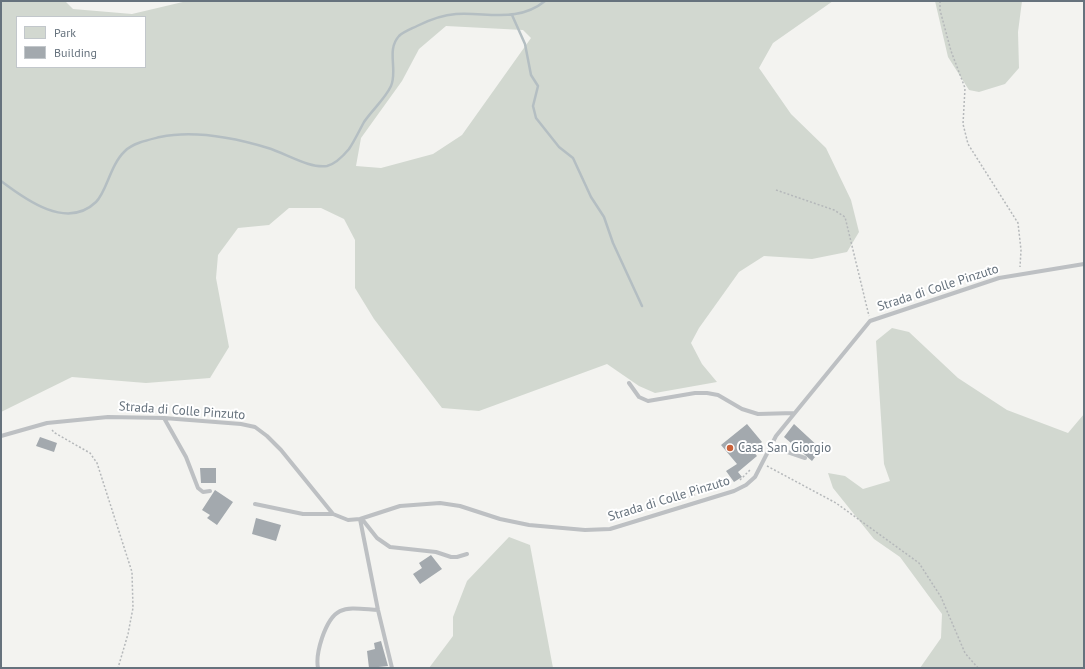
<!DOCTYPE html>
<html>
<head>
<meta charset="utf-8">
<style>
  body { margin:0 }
  #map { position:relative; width:1085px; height:669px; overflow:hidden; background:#f3f3f0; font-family:"PT Sans",sans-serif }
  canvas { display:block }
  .frame { position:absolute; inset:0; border:2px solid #66727d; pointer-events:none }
  .legend { position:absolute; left:16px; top:16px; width:130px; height:52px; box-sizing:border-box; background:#fff; border:1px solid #c2c7cb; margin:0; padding:5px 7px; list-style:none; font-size:12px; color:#66727d }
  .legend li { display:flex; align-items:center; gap:8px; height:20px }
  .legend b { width:20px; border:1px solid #c2c7cb }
</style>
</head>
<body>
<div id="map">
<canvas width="1085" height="669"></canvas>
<div class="frame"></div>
<ul class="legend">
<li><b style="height:11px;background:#d2d8d0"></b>Park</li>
<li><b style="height:11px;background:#a3a9ae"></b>Building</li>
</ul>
</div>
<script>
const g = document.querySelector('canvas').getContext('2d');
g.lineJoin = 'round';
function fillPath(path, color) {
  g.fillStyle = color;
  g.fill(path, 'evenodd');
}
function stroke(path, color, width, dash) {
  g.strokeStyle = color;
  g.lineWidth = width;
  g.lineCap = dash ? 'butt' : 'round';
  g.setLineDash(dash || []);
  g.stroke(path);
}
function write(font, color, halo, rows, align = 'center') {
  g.font = font + ' "PT Sans",sans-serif';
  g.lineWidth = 4;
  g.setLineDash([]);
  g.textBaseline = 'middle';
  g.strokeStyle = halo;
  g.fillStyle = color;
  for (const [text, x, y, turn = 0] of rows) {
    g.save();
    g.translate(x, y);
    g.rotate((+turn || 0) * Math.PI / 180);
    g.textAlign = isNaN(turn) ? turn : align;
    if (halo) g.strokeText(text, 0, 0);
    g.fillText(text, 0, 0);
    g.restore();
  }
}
fillPath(new Path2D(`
  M1,1H65L73,9L132,14L187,1H833L773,43L759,68L791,114L826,148L851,200L859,232L847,252L812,259L764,256L739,272L699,328L691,343L702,364L717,382L655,393L639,386L607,364L479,411L442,408L374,319L355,288V240L344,219L321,208H289L269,225L238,228L218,255L216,278L229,347L210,378L146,383L72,377L1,412ZM17,17H145V67H17ZM446,26L523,30L531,38L462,135L433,154L381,168L356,166L361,138L402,81L419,49Z
  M935,1H1022L1018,32L1019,68L1005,84L979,92L969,90L948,57Z
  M892,328L909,332L958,378L1007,410L1068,433L1084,414V668H920L941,638L942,614L900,557L874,539L833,488L828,473L845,476L863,489L890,481L884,464L876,341Z
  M509,537L530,545L553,668H429L453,636V617L467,581Z`), '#d2d8d0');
stroke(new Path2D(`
  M512,15L525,44L531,75L538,86L533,106L536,118L559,147L573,158L591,197L604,217L613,243L642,306
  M1,181C26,200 67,230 96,202C107,191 110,165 125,151C133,143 148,140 160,137C194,130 235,138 268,148C285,153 310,169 327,166C335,164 344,155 349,149C355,140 359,131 364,122C372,110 385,99 391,86C398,70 386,50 399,36C403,32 411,29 417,26C429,20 442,15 456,14C488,12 518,23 545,1`), '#b4bec2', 2.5);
fillPath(new Path2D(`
  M747,424L762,442L752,450L757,456L738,472L742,477L734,482L726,471L737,464L721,445Z
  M794,424L821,449L812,461L784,437Z
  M40,437L57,443L54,452L36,446Z
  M200,468H216V483H201Z
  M215,490L233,502L217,525L207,518L210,515L202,510Z
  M256,518L281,525L276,541L252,534Z
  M431,555L442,569L420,584L413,574L422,568L419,563Z
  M381,641L388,666L369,668L367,651L375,649L374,643Z`), '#a3a9ae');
stroke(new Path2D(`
  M940,1V10L951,51L965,88L963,124L968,144L1018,223L1021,250L1020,267
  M776,190L834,210L845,217L869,316
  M52,430L55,433L90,453L97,463L132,572L133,608L128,634L118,668
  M767,466L836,503L919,563L941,597L965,653L978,668
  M740,480L751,469
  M674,501L729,485`), '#b5b8ba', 1.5, [2, 2]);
stroke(new Path2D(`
  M629,383L639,397L648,401L695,393H707L718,395L742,409L758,414L794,413
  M164,418L186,457L198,488L203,492L210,491
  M1,436L47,423L108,417L164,418L241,424L255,427L267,436L281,450L333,514L348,520L360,519L400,506L440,503L460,506L500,519L529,525L585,530L610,529L734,491L746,485L755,477L776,436L870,321L999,278L1084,264
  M770,446L805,458
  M255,504L303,514H333
  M360,519L378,610L392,668
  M362,519L377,538L390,547L436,552L451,557H457L467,554
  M318,668C316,658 319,647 322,638C334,603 346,608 378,610`), '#bdc0c3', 4);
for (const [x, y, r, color] of [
  [730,448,4,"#ca6139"]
]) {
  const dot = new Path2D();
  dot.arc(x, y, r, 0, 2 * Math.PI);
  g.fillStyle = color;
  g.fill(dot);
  stroke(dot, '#fff', 1.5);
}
write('13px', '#66727d', '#fff', [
  ["Strada di Colle Pinzuto",938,288,-18],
  ["Strada di Colle Pinzuto",182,411,4],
  ["Strada di Colle Pinzuto",669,499,-17]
]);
write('13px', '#66727d', '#fff', [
  ["Casa San Giorgio",738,448]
], 'left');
</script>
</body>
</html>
